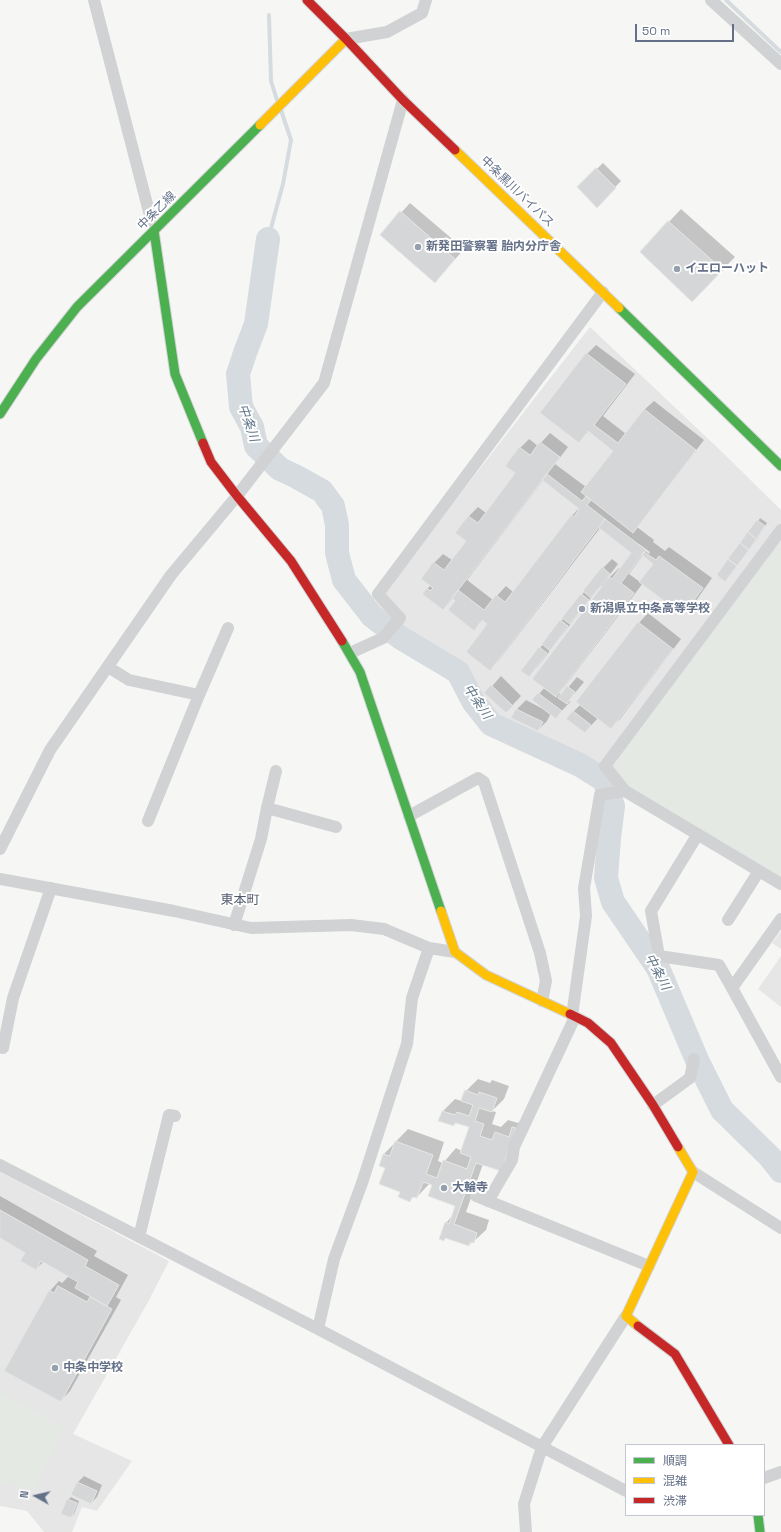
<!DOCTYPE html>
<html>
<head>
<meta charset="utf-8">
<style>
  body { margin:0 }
  #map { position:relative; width:781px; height:1532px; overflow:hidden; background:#f6f6f5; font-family:"Space Grotesk","Noto Sans JP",sans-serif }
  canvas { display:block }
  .legend { position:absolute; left:625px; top:1444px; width:140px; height:72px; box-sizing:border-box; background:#fff; border:1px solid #c1c6cf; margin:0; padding:5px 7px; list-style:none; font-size:12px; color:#637088 }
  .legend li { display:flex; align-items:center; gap:8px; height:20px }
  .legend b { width:20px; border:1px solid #c1c6cf }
  .north { position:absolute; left:16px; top:1476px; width:40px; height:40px; -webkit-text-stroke:3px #fff; paint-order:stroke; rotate:278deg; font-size:11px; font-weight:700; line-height:16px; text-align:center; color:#637088 }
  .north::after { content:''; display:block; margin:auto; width:14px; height:18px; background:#637088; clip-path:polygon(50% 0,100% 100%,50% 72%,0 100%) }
  .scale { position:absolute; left:635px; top:24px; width:99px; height:18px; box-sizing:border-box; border:2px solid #637088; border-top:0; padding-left:5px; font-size:12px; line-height:14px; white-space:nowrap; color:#637088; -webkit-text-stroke:3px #fff; paint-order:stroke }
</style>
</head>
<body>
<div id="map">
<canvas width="781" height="1532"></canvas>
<ul class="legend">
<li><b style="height:5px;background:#4caf50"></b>順調</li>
<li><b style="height:5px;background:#ffc107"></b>混雑</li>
<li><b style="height:5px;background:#c62828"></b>渋滞</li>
</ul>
<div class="north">N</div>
<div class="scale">50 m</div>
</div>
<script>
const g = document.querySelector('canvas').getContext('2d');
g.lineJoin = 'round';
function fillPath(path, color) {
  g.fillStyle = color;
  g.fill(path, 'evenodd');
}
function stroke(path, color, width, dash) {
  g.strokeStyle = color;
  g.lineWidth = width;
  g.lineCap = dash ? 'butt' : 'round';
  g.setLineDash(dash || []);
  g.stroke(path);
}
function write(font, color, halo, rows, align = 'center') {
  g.font = font + ' "Space Grotesk","Noto Sans JP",sans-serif';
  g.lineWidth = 4;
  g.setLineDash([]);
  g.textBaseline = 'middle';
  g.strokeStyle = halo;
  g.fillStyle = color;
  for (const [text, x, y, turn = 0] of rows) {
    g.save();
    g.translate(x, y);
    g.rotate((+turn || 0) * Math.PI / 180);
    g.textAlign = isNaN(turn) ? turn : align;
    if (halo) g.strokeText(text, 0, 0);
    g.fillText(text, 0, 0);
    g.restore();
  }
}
fillPath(new Path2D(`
  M590,327L721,451L781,510V888L595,767L494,719L455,661L427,647L388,616L376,602Z
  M781,931V949L772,943Z
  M781,956V1007L758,989Z
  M0,1172L169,1261L148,1302L73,1434L132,1461L97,1511L82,1507L72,1532H44L27,1511L0,1506Z`), '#e6e6e7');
fillPath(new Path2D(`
  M781,544V876L629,786L620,770L622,753Z
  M0,1394L63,1427L33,1493L0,1482Z`), '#e4eae3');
fillPath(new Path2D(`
  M603,163L621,181L597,206L578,187Z
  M410,203L464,249L444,272L381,235Z
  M681,209L735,257L692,301L641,252Z
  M596,345L635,374L603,416L626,434L644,410L654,401L704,440L637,527L654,540L653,542L665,551L669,547L712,578L693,605L683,614L643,583L565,686L559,693L562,695L577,677L584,682L569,700L570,702L556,717L551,713L547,721L538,730L513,717L517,709L526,700L543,709L534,700L545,687L603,586H601L597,590L538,666L529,676L522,671L603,568L612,559L618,564L608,577L609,578L619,568L620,569L633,553L600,528L499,660L490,669L489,624L483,620L474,629L456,601L453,598L443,609L427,589L431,585L434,563L443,554L452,560L467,541L457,533L469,516L478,507L486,513L517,473L520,448L529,439L538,446L550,433L568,447L555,464L586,487L614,451L589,431L579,441L542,413L587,354ZM543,480L579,508L572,516L513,592L506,586L493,600L467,580ZM639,544L650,552L649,554L638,545ZM643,555L654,564L640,582L629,574Z
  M760,518L767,523L754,543L725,580Z
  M648,613L681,639L620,719L610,728L598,718L585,732L573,712L581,704L577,702L639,623Z
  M501,676L521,696L506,712L486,693Z
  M478,1079L490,1083L492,1080L509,1086L504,1099L492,1111L496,1112L492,1124L501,1127L508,1120L518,1123L526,1115L528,1116L500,1170L483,1164L466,1212L489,1220L486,1230L473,1242H472L469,1245L447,1237L444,1240L446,1223L452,1216L456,1205L433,1184L430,1183L417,1197L414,1196L410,1201L386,1167L380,1165L384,1154L408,1129L444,1142L438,1161L443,1163L456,1148L462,1151L470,1127L457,1122L453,1125L443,1111L455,1099L462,1101L466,1091Z
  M0,1196L97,1251L94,1256L128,1275L116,1297L121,1300L70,1391L60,1401L50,1291L59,1281L62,1283L69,1276L44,1261L36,1269L26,1252L0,1237Z
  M84,1476L102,1485L97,1497L91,1503L78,1482Z
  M71,1497L79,1501L74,1514L71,1517L68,1500Z`), '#0003');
stroke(new Path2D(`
  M726,0L781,52
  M269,15L271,81L277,100
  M268,239L283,184L291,140L281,110`), '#d5dbdf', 4);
stroke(new Path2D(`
  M268,239L256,324L246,350L238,374L241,407L252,427L256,446L280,469L295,476L322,491L333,506L337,525V553L344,580L372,616L401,638L458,672L473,701L491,724L580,765L604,780L613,806L609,838L606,878L613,902L658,968L697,1060L722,1110L770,1157L781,1171`), '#d5dbdf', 24);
const building = new Path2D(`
  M596,168L616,188L597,208L577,187Z
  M400,211L455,259L435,283L380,235Z
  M668,221L723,270L692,302L640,252Z
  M586,353L626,384L594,425L618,443L644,409L696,450L633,533L581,492L613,451L588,431L579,443L540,413Z
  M540,442L560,457L443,610L422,594L427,588L430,591L433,588L421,579L433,562L444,570L466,541L455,533L468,516L478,523L515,473L505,466L519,447L530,455Z
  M547,474L582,501L586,496L591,500L587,505L605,519L490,671L466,652L487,624L482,620L474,631L448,610L455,601L452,598L458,590L484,610L496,595L505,602L571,515L574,517L579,509L542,480Z
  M605,519L646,550L621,583L634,593L556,697L532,679L609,577L612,579L631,553L599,528Z
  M757,520L765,526L756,539L748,532Z
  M748,532L756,539L749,550L740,543Z
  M740,543L749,550L737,566L728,559Z
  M644,552L656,560L659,556L703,588L683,615L639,582L653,564L642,555Z
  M728,559L737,566L725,582L717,575Z
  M602,567L610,574L591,598L583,591Z
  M581,594L589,600L570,624L562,618Z
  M560,620L568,626L550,651L542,644Z
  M638,622L673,649L611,729L576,702Z
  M539,647L547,653L529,677L521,671Z
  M491,685L513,706L506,713L484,693Z
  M567,686L575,692L567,704L558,698Z
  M538,693L562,711L556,719L532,700Z
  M516,709L543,722L538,731L511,718Z
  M573,711L591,725L585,733L566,719Z
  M465,1090L478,1095L479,1092L497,1098L492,1112L479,1108L475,1121L484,1124L480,1136L492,1140L495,1132L509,1137L512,1127L516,1128L501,1171L476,1163L454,1224L477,1233L474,1243L470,1242L469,1246L445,1238L444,1241L439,1239L445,1222L449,1224L455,1206L428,1196L432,1185L423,1182L417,1198L412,1197L410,1202L398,1197L400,1192L379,1184L385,1168L379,1166L383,1154L390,1156L395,1141L433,1155L426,1174L437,1178L443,1160L467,1169L471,1157L460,1153L469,1127L455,1123L454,1126L438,1121L442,1111L455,1115L457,1112L469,1116L473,1105L461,1101Z
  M0,1210L88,1260L85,1266L119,1285L107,1306L75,1288L78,1282L41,1261L36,1270L20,1261L25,1253L0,1238Z
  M58,1286L87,1302L90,1297L112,1309L61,1402L4,1371L49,1290L54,1293Z
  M77,1482L97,1491L91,1504L71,1495Z
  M67,1499L77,1503L71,1518L61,1514Z`);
fillPath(building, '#d5d6d7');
stroke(building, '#e6e6e4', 1);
const fast = new Path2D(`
  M154,231L175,374L203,443
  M619,308L781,466
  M0,414L36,359L77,307L260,125
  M342,641L360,672L441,911
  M758,1515L760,1532`);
const slow = new Path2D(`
  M260,125L346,39
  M455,150L619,308
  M441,911L455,952L486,975L570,1014
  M638,1326L626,1316L693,1172L678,1147`);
const jam = new Path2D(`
  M307,0L346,39L403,100L455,150
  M203,443L211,462L237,496L291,561L342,641
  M570,1014L588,1023L611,1043L653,1105L678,1147
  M638,1326L675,1354L729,1445`);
stroke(fast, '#d1d3d5', 11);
stroke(slow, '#d1d3d5', 11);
stroke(jam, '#d1d3d5', 11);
stroke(new Path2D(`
  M94,0L154,231
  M711,0L781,64
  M346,39L387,32L422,13L426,0
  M781,530L605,766L625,791L781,884
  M350,653L383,638L400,618L378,594L603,292
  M108,667L129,680L199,695
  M267,808L336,827
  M409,816L478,778L484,782L540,953L546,981L542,1001
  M148,821L199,695L228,628
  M698,834L651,911L659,956L719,965L732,988
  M0,849L50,750L171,575L237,496L324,383L403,100
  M0,879L174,911L251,928L351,925L384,929L429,948L455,952
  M781,919L732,988L781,1077
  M728,920L759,871
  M234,925L261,839L267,808L276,771
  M572,1016L586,916L584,888L600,795L625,791
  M3,1048L13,998L51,888
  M653,1105L690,1078L694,1059
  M0,1165L318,1329L626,1491
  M693,1172L781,1228
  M476,1196L649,1266
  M488,1201L512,1160L514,1147L575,1017
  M139,1237L169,1115L175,1116
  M318,1329L334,1259L362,1183L407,1044L412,998L429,948
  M764,1478L781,1472
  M526,1532L524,1504L542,1447L626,1316`), '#d1d2d3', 12);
stroke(fast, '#4caf50', 9);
stroke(slow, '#ffc107', 9);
stroke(jam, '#c62828', 9);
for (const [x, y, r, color] of [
  [418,247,4,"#969fae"],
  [677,269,4,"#969fae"],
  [582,609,4,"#969fae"],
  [444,1188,4,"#969fae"],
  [55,1368,4,"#969fae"]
]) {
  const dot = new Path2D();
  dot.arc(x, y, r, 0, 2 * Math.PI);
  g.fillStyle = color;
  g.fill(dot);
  stroke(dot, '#fff', 1.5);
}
write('12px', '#637088', '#fff', [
  ["中条黒川バイパス",517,192,44],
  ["中条乙線",157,211,-45]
]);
write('bold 12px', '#637088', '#fff', [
  ["新発田警察署 胎内分庁舎",426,247],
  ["イエローハット",685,269],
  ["新潟県立中条高等学校",590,609],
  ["大輪寺",452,1188],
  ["中条中学校",63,1368]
], 'left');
write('italic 13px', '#63798b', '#fff', [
  ["中条川",248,423,71],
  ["中条川",477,702,56],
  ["中条川",657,972,62]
]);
write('13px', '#525b6c', '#fff', [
  ["東本町",240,900]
]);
</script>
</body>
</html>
